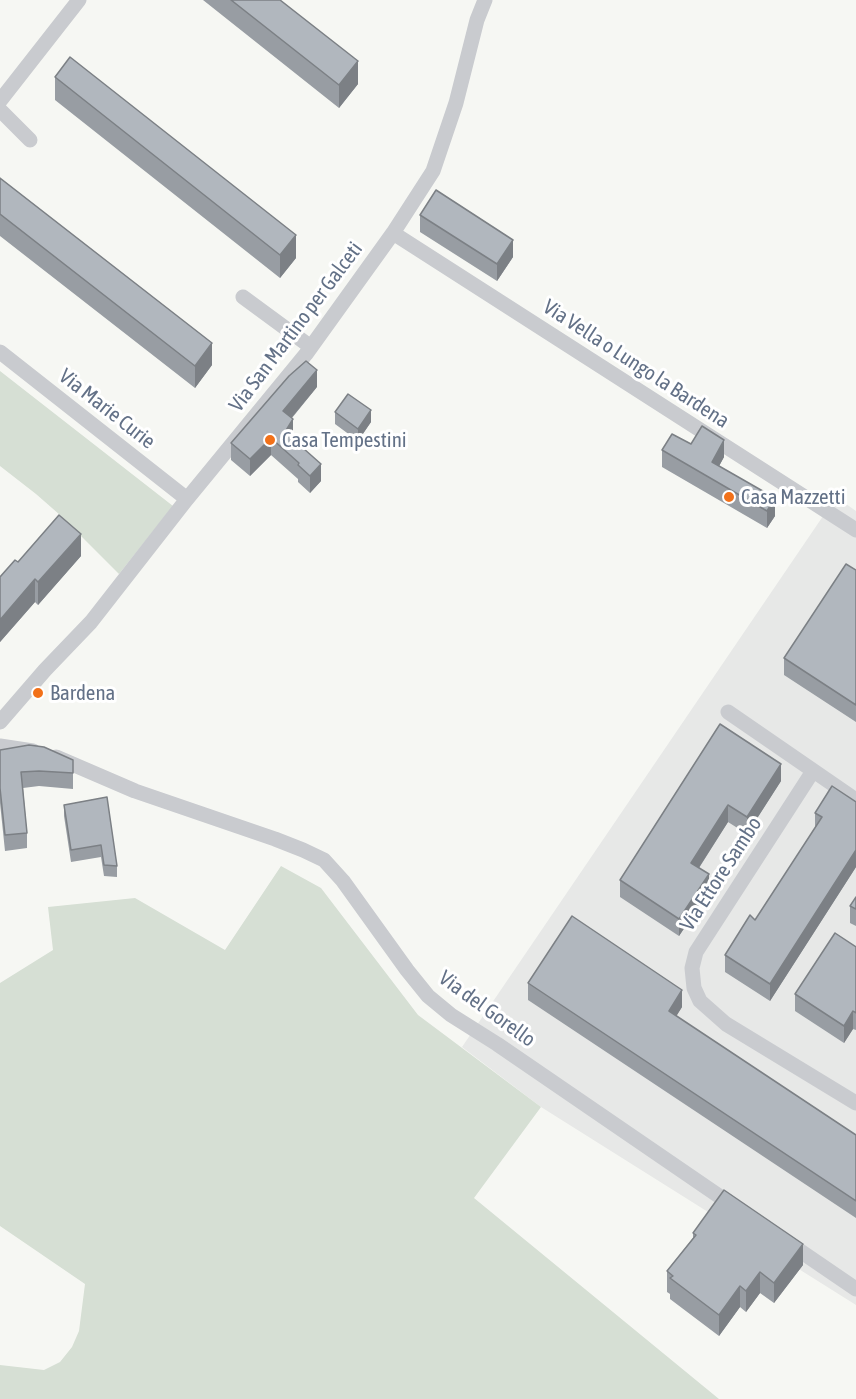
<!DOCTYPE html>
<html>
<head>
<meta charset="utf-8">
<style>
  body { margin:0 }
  canvas { display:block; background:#f6f7f3 }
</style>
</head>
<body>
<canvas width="856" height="1399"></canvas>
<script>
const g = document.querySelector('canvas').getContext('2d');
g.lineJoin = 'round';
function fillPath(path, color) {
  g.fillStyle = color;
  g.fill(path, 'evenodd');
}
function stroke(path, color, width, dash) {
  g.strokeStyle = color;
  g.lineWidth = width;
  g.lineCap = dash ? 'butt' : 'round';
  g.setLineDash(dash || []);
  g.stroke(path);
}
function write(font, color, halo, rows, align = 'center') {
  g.font = font + ' "Asap Condensed",sans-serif';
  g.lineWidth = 6;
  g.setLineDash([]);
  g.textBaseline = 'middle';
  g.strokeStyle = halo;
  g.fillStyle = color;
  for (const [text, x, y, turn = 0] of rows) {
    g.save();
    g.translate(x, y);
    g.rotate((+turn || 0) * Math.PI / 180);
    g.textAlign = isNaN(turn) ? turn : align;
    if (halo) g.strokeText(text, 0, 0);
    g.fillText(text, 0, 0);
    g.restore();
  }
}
fillPath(new Path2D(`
  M836,497L856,511V1305L541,1107L462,1047Z`), '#e7e8e7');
fillPath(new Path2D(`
  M0,371L173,506L119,574L60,515L36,494L0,466Z
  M281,866L321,888L418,1015L541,1107L474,1198L719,1399H0V1365L44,1370L60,1362L72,1347L79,1331L85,1284L0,1226V983L53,950L48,907L135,898L225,950Z`), '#d6dfd4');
stroke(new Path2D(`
  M0,101L79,0
  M0,110L30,140
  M393,233L856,530
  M243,297L311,347
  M0,352L187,499
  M728,712L856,800
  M0,722L45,670L91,622L187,499L306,354L393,233L433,171L456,103L477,20L485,0
  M0,746L33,751
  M56,757L135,791L275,839L303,850L324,860L343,881L407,970L428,996L451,1015L497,1044L735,1207
  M813,771L696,952L692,968L694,988L700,1001L726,1024L856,1103
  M787,1242L856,1289`), '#c9cbcf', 15);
fillPath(new Path2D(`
  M203,0H280L358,84L339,108Z
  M55,77L296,258L280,278L55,100Z
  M0,178L212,365L195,388L0,236Z
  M420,215L513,257L497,281L420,232Z
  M317,387L292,418L293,436L292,438L321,481L310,493L298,482V479L271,455L250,476L231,460V443Z
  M335,412L371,422L358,441L335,424Z
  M691,444L724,457L719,466L775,516L767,528L662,467V450Z
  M81,556L38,605L35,602L0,642V577L18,562Z
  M856,570V722L784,675V658Z
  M720,724L781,781L747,834L728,822L699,868L709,891L679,936L620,897V880Z
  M0,750L73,760V789L39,786L23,788L27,833V848L5,851L0,803Z
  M107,797L117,866V877L104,876L101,857L71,862L64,816V805Z
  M856,802V867L770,1001L725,972V955L755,920L815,828V813Z
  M856,897V926L850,923V906Z
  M856,947V1030L853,1029L844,1043L795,1011V994Z
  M528,983L682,1007L676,1016L856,1135V1218L528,1000Z
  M693,1233L803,1265L774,1303L760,1293L746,1312L740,1307L719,1336L670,1299V1294L667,1292V1271L693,1238Z`), '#989da3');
fillPath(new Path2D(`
  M358,61V84L339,108V85Z
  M296,235V258L280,278V255Z
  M513,240V257L497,281V264Z
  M212,343V365L195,388V366Z
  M317,370V387L283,428V411Z
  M371,410V422L358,441V429Z
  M293,419V436L285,449V432Z
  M271,438V455L250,476V459Z
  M724,440V457L712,479V462Z
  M321,464V481L310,493V476Z
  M775,498V516L767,528V511Z
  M81,534V556L38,605V582Z
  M35,579V602L0,642V620Z
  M781,764V781L747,834V817Z
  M728,805V822L691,880V863Z
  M856,850V867L770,1001V984Z
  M709,874V891L679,936V919Z
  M682,990V1007L669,1028V1011Z
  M853,1011V1029L844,1043V1026Z
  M803,1244V1265L774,1303V1283Z
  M760,1272V1293L746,1312V1291Z
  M740,1286V1307L719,1336V1315Z`), '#7c8085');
const building = new Path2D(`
  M231,0H280L358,61L339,85Z
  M70,57L296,235L280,255L55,77Z
  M0,178L212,343L195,366L0,214Z
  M436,190L513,240L497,264L420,215Z
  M306,361L317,370L283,411L293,419L285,432L321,464L310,476L298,465L299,463L271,438L250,459L231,443L289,376Z
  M348,394L371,410L358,429L335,412Z
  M702,426L724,440L712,462L775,498L767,511L662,450L672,434L691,444Z
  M59,515L81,534L38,582L35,579L0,620V577L15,560L18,562Z
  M846,564L856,570V705L784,658Z
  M720,724L781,764L747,817L728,805L691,863L709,874L679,919L620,880Z
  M29,745L44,747L73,760V773L39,771L21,772L27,833L5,835L0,788V750Z
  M832,786L856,802V850L770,984L725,955L750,915L755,920L822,817L815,813Z
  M107,797L117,866L104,865L101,845L71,850L64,805Z
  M856,897V909L850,906Z
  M572,916L682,990L669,1011L856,1135V1201L528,983Z
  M835,933L856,947V1013L853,1011L844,1026L795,994Z
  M724,1190L803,1244L774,1283L760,1272L746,1291L740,1286L719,1315L670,1278L673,1276L667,1271L696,1235L693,1233Z`);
fillPath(building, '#b1b7be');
stroke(building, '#7c8085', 1.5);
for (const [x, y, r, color] of [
  [270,440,6,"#f27119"],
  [729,497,6,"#f27119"],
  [38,693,6,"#f27119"]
]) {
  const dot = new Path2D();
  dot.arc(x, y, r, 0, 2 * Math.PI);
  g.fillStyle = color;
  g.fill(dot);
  stroke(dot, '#fff', 2);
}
write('21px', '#637187', '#fff', [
  ["Via San Martino per Galceti",296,327,-53],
  ["Via Vella o Lungo la Bardena",636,364,33],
  ["Via Marie Curie",107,409,38],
  ["Via Ettore Sambo",721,874,-57],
  ["Via del Gorello",487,1009,36]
]);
write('21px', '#637187', '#fff', [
  ["Casa Tempestini",282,440],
  ["Casa Mazzetti",741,497],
  ["Bardena",50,693]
], 'left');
</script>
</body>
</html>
